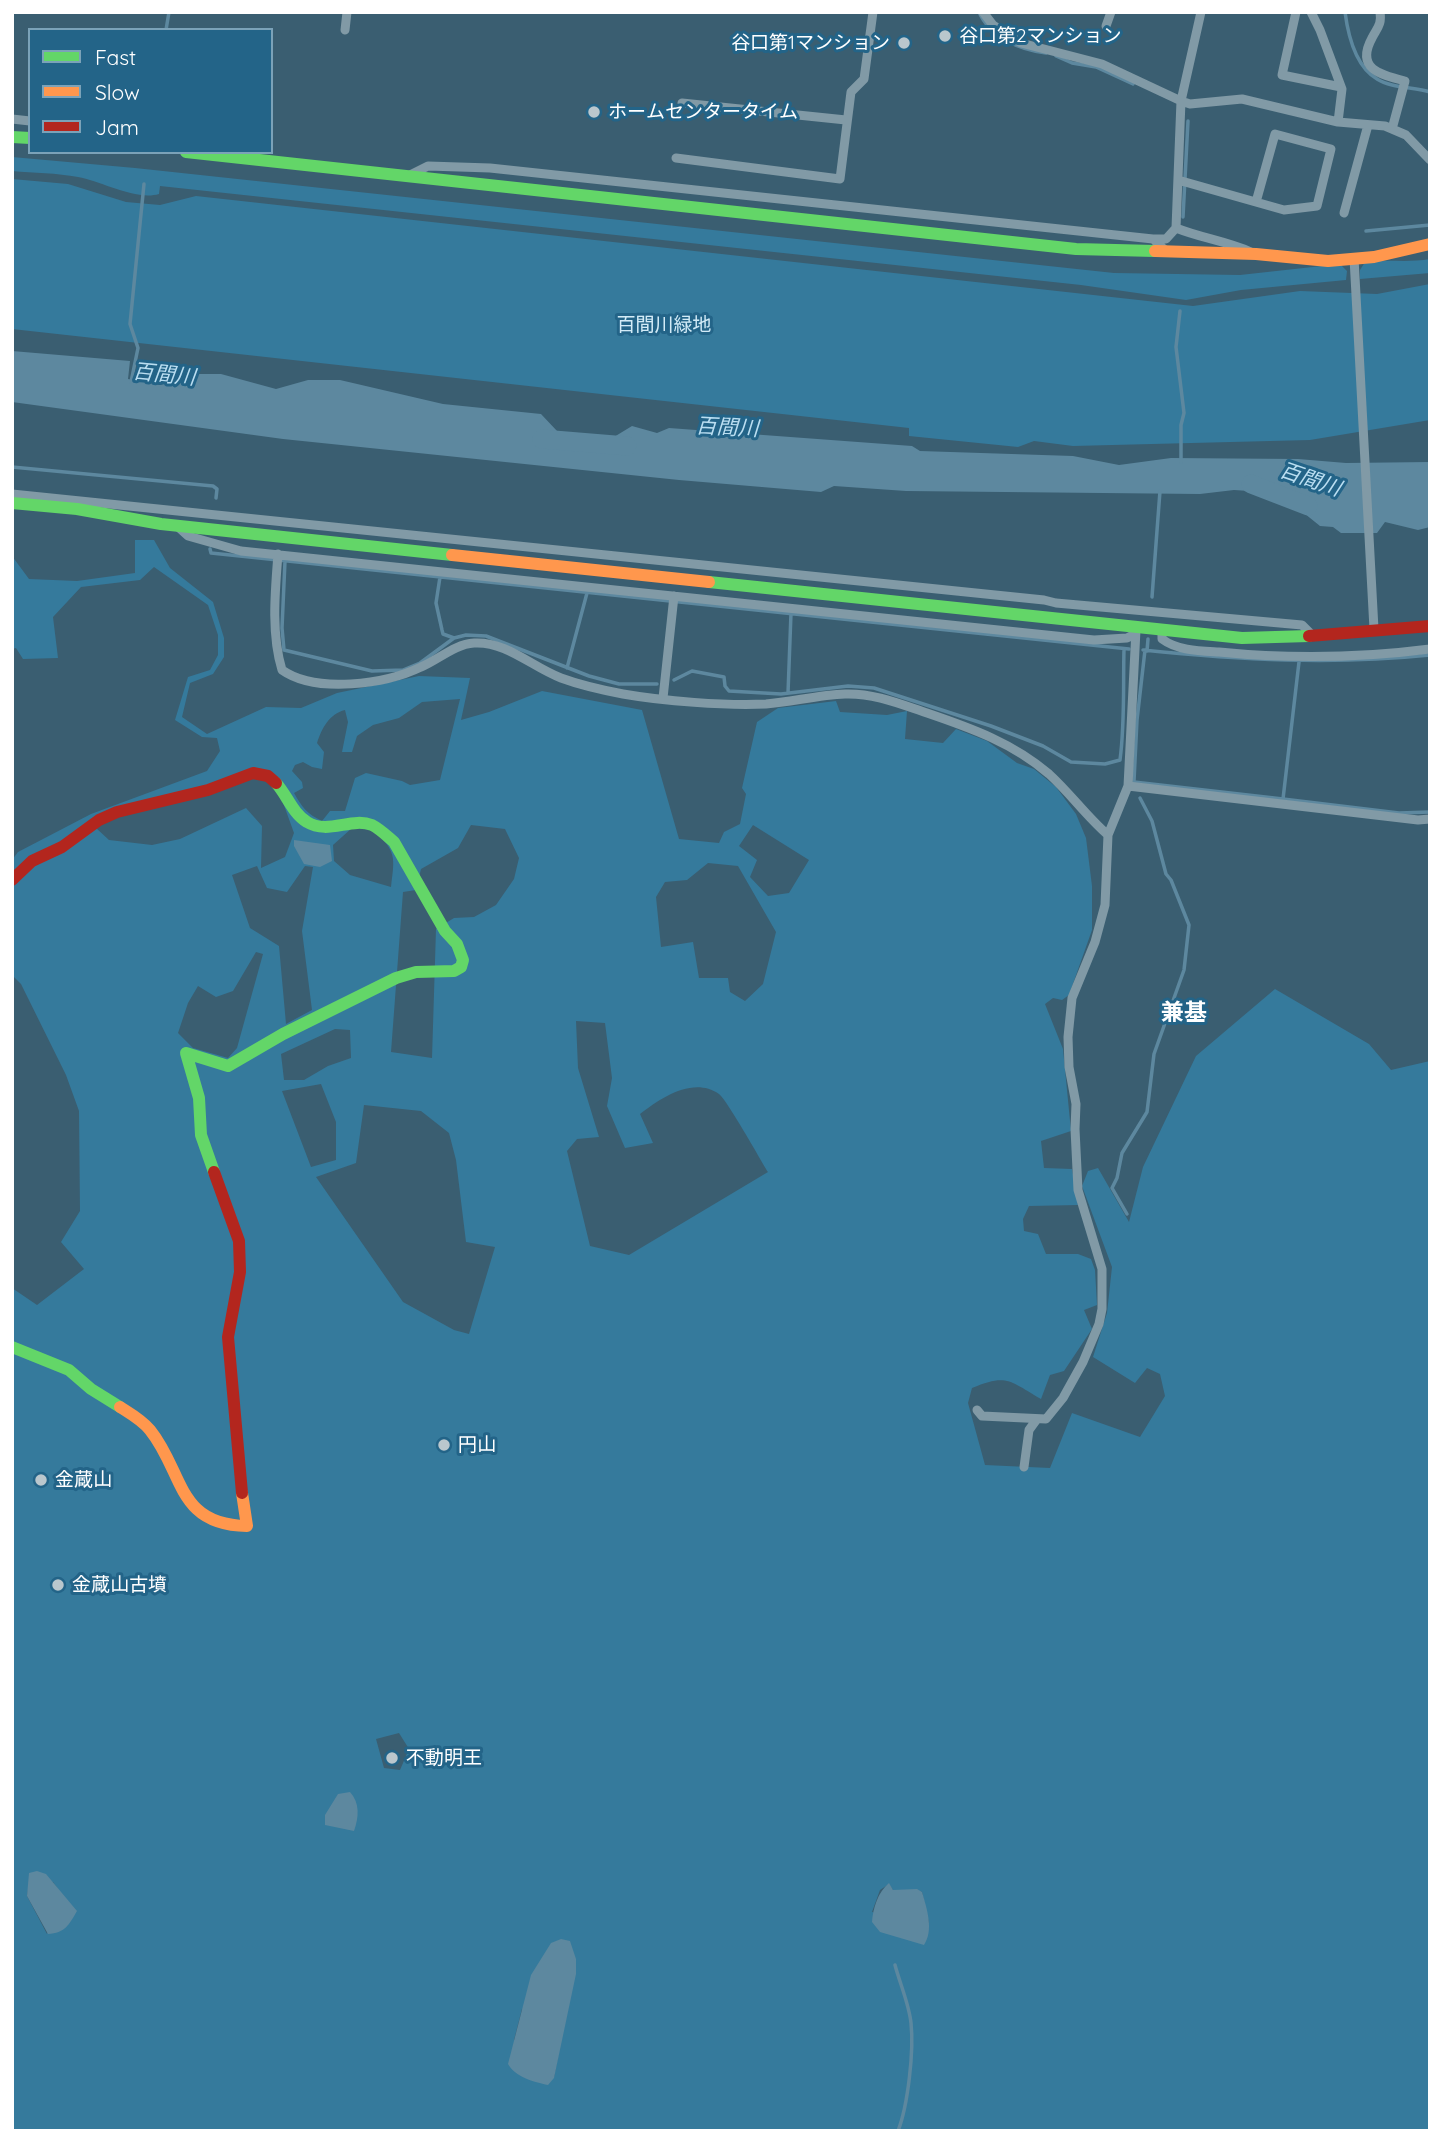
<!DOCTYPE html>
<html>
<head>
<meta charset="utf-8">
<style>
  body { margin:0 }
  #map { position:relative; width:1442px; height:2143px; overflow:hidden; background:#3a5e71; font-family:Quicksand,sans-serif }
  canvas { display:block }
  .frame { position:absolute; inset:0; border:14px solid #fff; pointer-events:none }
  .legend { position:absolute; left:28px; top:28px; width:245px; height:126px; box-sizing:border-box; background:#236488; border:2px solid #7ba2b8; margin:0; padding:9px 12px; list-style:none; font-size:21px; color:#fff }
  .legend li { display:flex; align-items:center; gap:14px; height:35px }
  .legend b { width:35px; border:2px solid #7ba2b8 }
</style>
</head>
<body>
<div id="map">
<canvas width="1442" height="2143"></canvas>
<div class="frame"></div>
<ul class="legend">
<li><b style="height:9px;background:#63d668"></b>Fast</li>
<li><b style="height:9px;background:#ff974d"></b>Slow</li>
<li><b style="height:9px;background:#b3261e"></b>Jam</li>
</ul>
</div>
<script>
const g = document.querySelector('canvas').getContext('2d');
g.lineJoin = 'round';
function fillPath(path, color) {
  g.fillStyle = color;
  g.fill(path, 'evenodd');
}
function stroke(path, color, width, dash) {
  g.strokeStyle = color;
  g.lineWidth = width;
  g.lineCap = dash ? 'butt' : 'round';
  g.setLineDash(dash || []);
  g.stroke(path);
}
function write(font, color, halo, rows, align = 'center') {
  g.font = font + ' Quicksand,"Noto Sans JP",sans-serif';
  g.lineWidth = 6;
  g.setLineDash([]);
  g.textBaseline = 'middle';
  g.strokeStyle = halo;
  g.fillStyle = color;
  for (const [text, x, y, turn = 0] of rows) {
    g.save();
    g.translate(x, y);
    g.rotate((+turn || 0) * Math.PI / 180);
    g.textAlign = isNaN(turn) ? turn : align;
    if (halo) g.strokeText(text, 0, 0);
    g.fillText(text, 0, 0);
    g.restore();
  }
}
fillPath(new Path2D(`
  M12,157L135,168L1114,273L1240,275L1340,264L1347,271L1346,280L1241,290L1186,300L1081,285L160,186L159,194C136,201 101,181 78,177C57,173 34,173 12,171Z
  M12,179L68,184L126,202L160,205L196,196L1193,306L1300,291L1377,294L1430,284V420L1310,440L1073,446L1034,441L1018,447L909,436V428L12,329Z
  M1430,259V273L1360,279V270L1365,262C1387,259 1408,263 1430,259Z
  M135,540H154L170,568L213,602L224,638V657L213,674L190,683L182,717L207,734L266,707L301,708L337,693L419,676L470,678L461,720L489,712L542,691L642,710L679,839L719,843L724,832L740,824L746,794L742,788L757,722L778,708L836,701L840,712L887,715L907,711L905,739L943,743L956,729L987,741L1017,763L1034,769L1056,787L1076,814L1086,838L1092,886V930L1069,995L1062,1000L1053,998L1045,1004L1063,1049L1071,1131L1041,1141L1044,1168L1072,1169L1078,1205L1029,1206L1023,1219L1024,1231L1038,1234L1046,1254H1078L1091,1259L1095,1270L1097,1305L1084,1310L1092,1329L1064,1371L1050,1375L1041,1399C1010,1381 1007,1373 972,1388L968,1403L985,1465L1050,1468L1072,1413L1140,1437L1165,1396L1160,1374L1147,1368L1135,1383L1093,1357L1107,1313L1112,1267L1082,1186L1088,1171L1098,1168L1129,1222L1143,1167L1196,1056L1275,989L1369,1044L1391,1070L1430,1061V2131H12V1288L37,1305L84,1269L61,1242L80,1211L79,1111L66,1075L21,984L12,975V860L18,852L91,814L207,771L220,751L217,738L202,737L175,720L188,677L210,670L218,655V635L208,605L154,567L140,580L81,587L53,617L58,658L23,659L16,648L12,649V556L29,579L77,581L135,573ZM460,699L440,780L410,785L402,781L366,773L355,778L345,811H330L322,821C307,814 302,807 294,793L303,788L302,782L292,771L295,765L303,762L312,767L322,769L324,752L317,743C322,728 329,714 345,710L348,722L342,752H352L357,736L373,725L399,718L422,702ZM254,775L271,782L281,797L294,833L285,857L261,868L262,826L246,808L180,839L152,845L109,840L96,828L115,816ZM471,825L505,829L519,858L514,879L496,905L474,917L454,918L436,929L432,1058L391,1052L403,892L416,890L421,869L458,848ZM753,825L809,860L789,893L768,896L750,877L757,860L739,846ZM352,828L375,830C396,853 395,856 391,887L350,875L334,861L333,845ZM708,863L738,866L776,932L763,984L745,1001L730,992L728,978H699L693,942L661,947L656,897L665,882L687,880ZM257,866L267,888L287,892L305,866L313,867L302,931L312,1010L286,1024L279,946L250,928L232,875ZM256,952L263,954L237,1048L228,1058L193,1048L178,1033L188,1003L198,986L216,997L233,991ZM576,1021L605,1023L612,1078L607,1106L625,1148L653,1143L640,1114C661,1098 693,1076 719,1094C727,1100 760,1159 768,1172L629,1255L590,1246L567,1151L577,1139L599,1137L578,1068ZM335,1029L350,1030L351,1058L328,1066L304,1080H284L281,1054ZM321,1084L336,1122V1160L311,1167L282,1091ZM364,1105L421,1111L449,1133L456,1160L466,1242L495,1247L469,1334L454,1330L403,1302L316,1177L356,1163ZM399,1733L409,1749L400,1770L384,1768L376,1739ZM53,1882L58,1889L47,1934L27,1896L29,1883ZM889,1884L893,1890H917L922,1892L929,1923L872,1912L880,1890ZM522,2009L565,2019L554,2077L514,2040Z`), '#357a9c');
fillPath(new Path2D(`
  M12,351L130,361L128,379L160,385L184,379L191,374H221L276,389L308,380H340L443,404L541,414L574,449L591,451L632,426L657,433L669,428L912,446L920,451L1073,456L1119,465L1171,458L1298,459L1346,463L1430,462V527L1418,530L1385,522L1377,533H1341L1333,527L1320,526L1279,493L1234,490L1200,494L906,491L834,486L821,492L679,480L283,439L12,402Z
  M294,840L330,845L332,861L320,867L304,864L294,846Z
  M350,1792C360,1803 359,1817 354,1831L325,1825V1815L338,1794Z
  M37,1871L46,1874L77,1911C69,1925 65,1933 48,1934L27,1896L29,1873Z
  M889,1883L893,1890L917,1889L922,1892C927,1909 934,1930 924,1945L880,1932L872,1922C873,1908 878,1892 889,1883Z
  M561,1939L570,1941L576,1959V1974L554,2078L548,2085C534,2082 515,2077 508,2064L531,1975L551,1943Z`), '#5d889f');
stroke(new Path2D(`
  M979,12C990,37 1020,50 1046,53
  M1345,12C1348,35 1355,66 1377,79C1391,88 1414,87 1430,92
  M166,30L169,12
  M1056,56L1072,63L1096,67L1133,84
  M1183,217L1188,121
  M1366,231L1430,225
  M1180,311L1176,347L1184,413L1181,425V462
  M131,382L138,348L130,324L144,184
  M12,467L213,486L217,489L216,498
  M210,549L211,553L1129,649
  M285,561L282,628L284,650L372,671L403,670L420,663L454,638L466,635L486,636L589,676L619,684H657
  M440,577L436,603L442,630L443,634L454,638
  M1152,597L1160,491
  M1143,650C1239,660 1333,665 1430,655
  M1147,651L1148,639
  M567,668L587,593
  M674,680L692,671L724,677L725,686L729,691L781,694L848,686L874,688L991,726L1043,746L1071,762L1105,764L1120,760C1125,723 1123,686 1124,649
  M788,693L791,613
  M1134,781L1137,720L1145,650
  M1134,782L1283,799L1299,662
  M1283,799L1399,813L1430,812
  M1127,1214L1112,1188L1117,1178L1122,1153L1147,1112L1154,1054L1184,970L1189,925L1171,880L1166,874L1152,821L1140,798
  M895,1965C900,1984 909,2004 911,2023C914,2051 908,2105 898,2131`), '#5d889f', 3.5);
stroke(new Path2D(`
  M542,439L627,446
  M1251,484L1308,506`), '#5d889f', 19);
stroke(new Path2D(`
  M983,12L993,25L1021,43L1102,64L1181,101L1190,104L1242,99L1338,122
  M1296,12L1282,75L1341,87
  M1311,12L1320,30L1342,89L1338,122L1385,126L1406,135L1430,160
  M1380,12C1382,25 1377,28 1372,38C1355,69 1381,75 1405,81L1392,129
  M1106,26L1111,12
  M345,30L347,12
  M682,103L846,120
  M12,119L30,121
  M676,158L840,179L851,92L864,79L873,12
  M408,176L428,166L490,168L1153,239L1166,251
  M1178,180L1284,210L1317,206L1331,149L1275,134L1256,202
  M1344,213L1368,125
  M1176,228L1181,101L1201,12
  M1153,239H1166L1176,228C1201,238 1226,241 1251,252
  M1354,258L1374,629
  M12,494L1044,600L1056,603L1302,625L1312,635
  M177,526L188,536L241,551L1094,640L1127,638L1135,634
  M278,554C275,592 271,634 282,670C316,694 386,684 421,667C438,660 455,644 474,643C506,641 532,667 561,678C580,685 602,690 623,694C663,701 725,706 766,704C792,702 818,695 845,694C874,693 900,704 927,713C971,728 1013,743 1049,774C1070,793 1087,817 1108,835
  M1162,631V639C1178,651 1201,651 1219,652C1289,659 1360,658 1430,649
  M663,698L674,596
  M1128,786L1418,820L1430,819
  M977,1410L982,1416L1046,1419L1063,1398L1083,1362L1099,1324L1102,1309V1269L1078,1190L1075,1129L1076,1104L1069,1067L1068,1037L1072,998L1095,942L1105,905L1108,835L1128,786L1136,630
  M1024,1467L1029,1430L1037,1419`), '#819aa6', 9);
stroke(new Path2D(`
  M12,137L30,138
  M186,152L1076,249L1155,251
  M12,503L77,509L161,524L452,555
  M709,582L1242,638L1309,636
  M214,1172L201,1135L199,1098L186,1053L228,1066L283,1034L396,978L416,972L454,971L461,967L463,960L457,944L445,931L394,842C387,836 380,829 372,825C351,817 328,835 307,822C293,814 287,795 276,783
  M12,1347L69,1370L91,1389L120,1407`), '#63d668', 12);
stroke(new Path2D(`
  M1155,251L1256,254L1328,261L1374,257L1430,244
  M452,555L709,582
  M120,1407C131,1414 142,1420 150,1430C184,1472 176,1525 247,1526L242,1493`), '#ff974d', 12);
stroke(new Path2D(`
  M1309,636L1430,626
  M12,880L32,861L62,847L99,820L117,812L208,790L253,773L268,776L276,783
  M214,1172L239,1241L240,1272L228,1337L242,1493`), '#b3261e', 12);
for (const [x, y, r, color] of [
  [945,36,7,"#bac7cd"],
  [904,43,7,"#bac7cd"],
  [594,112,7,"#bac7cd"],
  [444,1445,7,"#bac7cd"],
  [41,1480,7,"#bac7cd"],
  [58,1585,7,"#bac7cd"],
  [392,1758,7,"#bac7cd"]
]) {
  const dot = new Path2D();
  dot.arc(x, y, r, 0, 2 * Math.PI);
  g.fillStyle = color;
  g.fill(dot);
  stroke(dot, '#236488', 2.5);
}
write('19px', '#fff', '#236488', [
  ["谷口第2マンション",959,36],
  ["谷口第1マンション",890,43,"right"],
  ["ホームセンタータイム",608,112],
  ["円山",458,1445],
  ["金蔵山",55,1480],
  ["金蔵山古墳",72,1585],
  ["不動明王",406,1758]
], 'left');
write('19px', '#d2ebf7', '#236488', [
  ["百間川緑地",664,325]
]);
write('italic 21px', '#badef1', '#236488', [
  ["百間川",164,375,6],
  ["百間川",727,428,3],
  ["百間川",1310,480,19]
]);
write('bold 23px', '#fff', '#236488', [
  ["兼基",1184,1013]
]);
</script>
</body>
</html>
